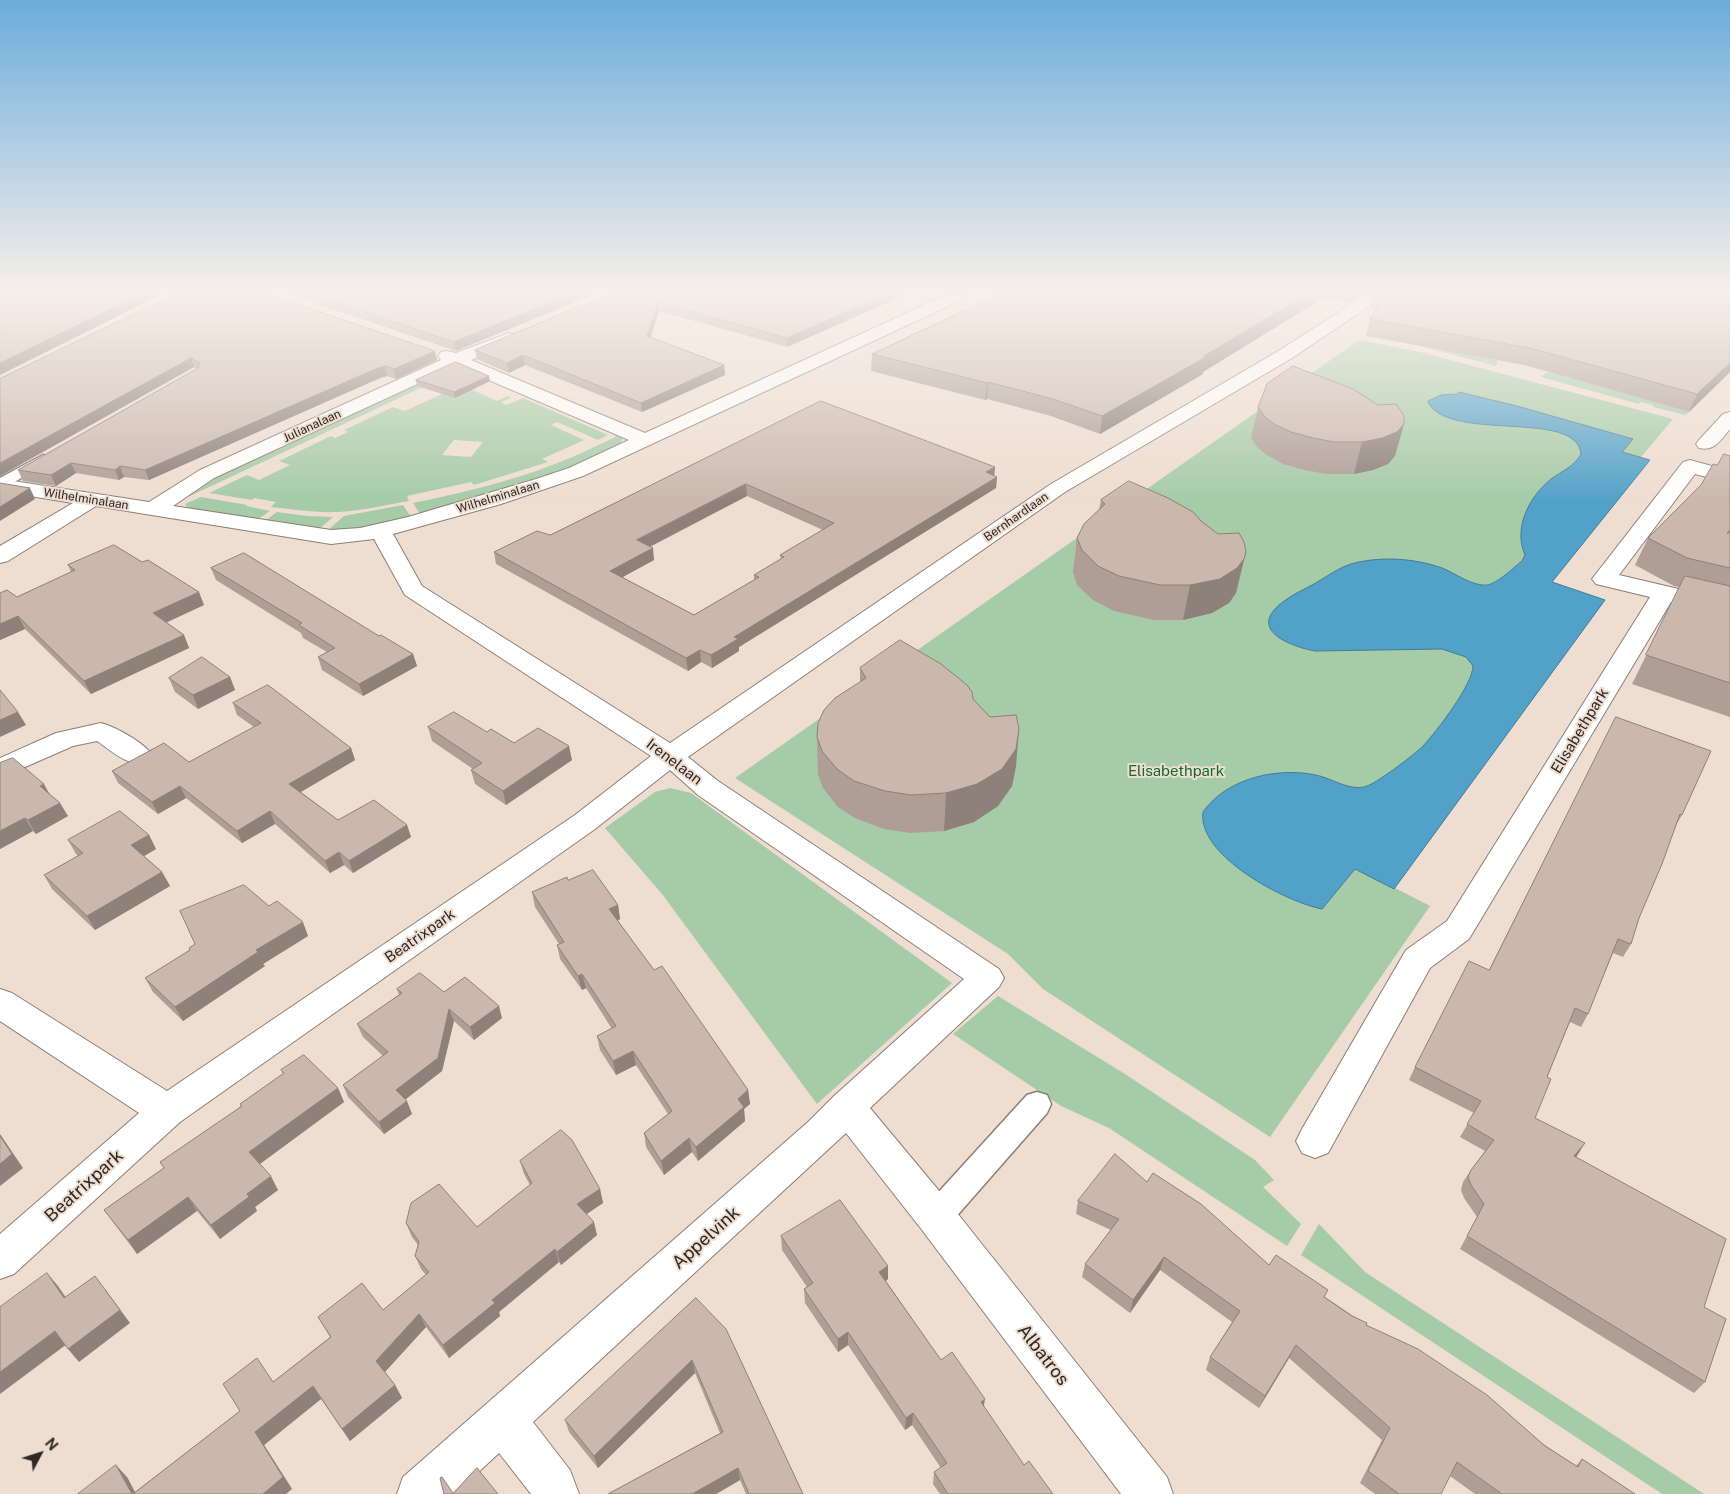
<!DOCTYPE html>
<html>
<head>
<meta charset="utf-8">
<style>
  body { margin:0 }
  #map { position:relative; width:1730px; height:1494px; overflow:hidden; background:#eeddd1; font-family:"Public Sans",sans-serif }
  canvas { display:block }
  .north { position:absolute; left:15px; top:1429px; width:50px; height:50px; -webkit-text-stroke:4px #eeddd1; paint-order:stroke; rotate:50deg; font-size:14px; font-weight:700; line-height:20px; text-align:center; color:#2e2723 }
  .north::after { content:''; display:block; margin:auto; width:18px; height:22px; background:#2e2723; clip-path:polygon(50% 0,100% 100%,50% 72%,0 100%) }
</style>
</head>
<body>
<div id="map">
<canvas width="1730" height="1494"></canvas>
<div class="north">N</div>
</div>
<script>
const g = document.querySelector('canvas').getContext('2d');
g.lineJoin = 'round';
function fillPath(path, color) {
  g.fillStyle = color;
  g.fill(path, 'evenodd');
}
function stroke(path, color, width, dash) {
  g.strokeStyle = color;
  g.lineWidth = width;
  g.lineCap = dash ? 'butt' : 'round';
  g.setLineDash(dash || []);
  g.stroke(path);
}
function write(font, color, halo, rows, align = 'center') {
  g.font = font + ' "Public Sans",sans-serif';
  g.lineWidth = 4;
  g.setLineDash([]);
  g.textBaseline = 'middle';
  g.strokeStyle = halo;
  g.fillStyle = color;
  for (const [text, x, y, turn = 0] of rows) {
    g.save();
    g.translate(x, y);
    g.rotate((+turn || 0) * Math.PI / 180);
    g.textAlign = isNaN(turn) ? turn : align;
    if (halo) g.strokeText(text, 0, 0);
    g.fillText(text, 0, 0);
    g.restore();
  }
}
fillPath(new Path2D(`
  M1359,340L1420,352L1673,419L1641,457L1650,460L1552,582L1605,600L1395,888L1430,906L1270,1137L1043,989L1008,954L735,778Z
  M1420,346L1498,360L1496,366Z
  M448,369L459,370L188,497L218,476Z
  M1548,372L1689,412L1685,415L1653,407V405L1640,402L1639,404L1541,377Z
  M462,385L497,401L508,396L511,398L501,402L506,405L523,398L608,435L598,440L557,422L551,425L584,440L542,459L548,462L474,485L471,482L407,496L409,501C385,505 361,511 336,512C314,513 293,509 271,507L276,502L254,498L252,500L209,493L247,475L259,480L290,465L279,461L331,436L335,438L348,432L344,430L393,407L405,411ZM454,440L483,442L471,457L442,455Z
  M619,435L623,438L620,444L567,470L420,514L413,503C461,493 509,482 555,464C577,456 598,445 619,435Z
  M201,497L247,505L246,506L270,511L258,519L188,508L185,504Z
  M403,505L411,517L371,528L328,530L344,516Z
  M277,512L307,516L333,517L319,529L265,521Z
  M670,788L691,793L952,983L817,1104L662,894L605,828L655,792Z
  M998,996L1125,1074L1255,1160L1274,1180L1263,1187L1301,1224L1287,1246L1109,1128L1061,1106L953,1034Z
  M1319,1224L1365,1272L1704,1494H1662L1301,1255Z`), '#a5cba7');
const water = new Path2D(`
  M1459,392L1517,406L1633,439L1622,452L1650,460L1552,582L1605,600L1394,889L1355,869L1322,909C1286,902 1197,856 1203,812C1227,777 1281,766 1320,776C1334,780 1349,790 1364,787C1375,785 1415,754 1423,746C1437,731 1473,684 1473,666L1466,657L1442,649L1315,651C1298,648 1252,634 1275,609C1285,598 1301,591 1314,584C1326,577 1338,568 1351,564C1379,556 1414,558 1442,568C1455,573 1473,587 1488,585C1499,582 1513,568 1522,561L1525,555C1513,528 1529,497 1551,479C1562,471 1575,466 1581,454C1577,409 1453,442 1429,404L1428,401L1441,395L1458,394Z`);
fillPath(water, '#51a1c8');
stroke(water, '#467c96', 1);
const service = new Path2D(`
  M43,455L48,457L51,460L48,463L0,490V478Z
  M1037,1092L1047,1095L1051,1104L1047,1113L947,1227L936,1231L925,1227L921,1217L925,1207L1027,1095Z`);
const minor = new Path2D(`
  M948,294H970L968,297L583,476L501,504L393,534L422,586L670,743L1051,484L1280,350L1359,299L1363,294H1379L1371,305L1292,358L1065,492L688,757L718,781L999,969L1004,978L999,987L870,1108L950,1204L1167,1477L1173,1494H1121L922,1230L846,1133L533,1422L570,1470L579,1494H531L499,1453L455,1494H397L403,1477L808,1122L834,1096L964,979L698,795L670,770L595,829L180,1122L14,1274L0,1279V1234L139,1113L0,1021V989L12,993L167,1091L575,815L651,756L405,595L374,539L331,544L96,506L8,561L0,563V546L73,503L0,491V479L149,502L200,470L441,360L438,356L441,352L447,351L456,353L509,333L515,334L517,338L515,342L471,360L645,433ZM456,366L629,440L569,468L536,479L408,517L360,528L331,530L173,506L214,478Z
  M1730,412V429C1721,440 1714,452 1699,448L1696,444L1699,440L1723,414Z
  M1690,460L1730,471V483L1695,474L1619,575L1730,601V615L1671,602L1469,939L1430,968L1328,1153L1315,1158L1302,1153L1296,1141L1302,1129L1406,950L1447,921L1650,597L1596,584L1592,579L1683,462Z
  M101,723C116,727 145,743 153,756L149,762C129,768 113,752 97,741L73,746L0,778V758L56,733Z`);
stroke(service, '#8e7e73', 3);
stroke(minor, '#8e7e73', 2);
fillPath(service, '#fff');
fillPath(minor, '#fff');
fillPath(new Path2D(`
  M175,294L437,360L396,379L387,376L380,378L149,480L124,477L119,480L76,473L56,486L23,481L18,470L197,369L194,367L0,476Z
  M288,294H594L456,351Z
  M610,294H907L787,347L659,311L650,337L724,365L725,375L642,412L525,365L509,373L477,359L475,350Z
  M993,294H1360L1350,303L1325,297L1203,372V374L1100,434L1051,416L987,399L985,400L871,371L872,354L991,298V295Z
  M1374,294H1722L1730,372L1689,412L1524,365L1366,336L1370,319L1376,309L1371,307Z
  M416,380L490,381L455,398L417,386Z
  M821,401L995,467L994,476L997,477L996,488L739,647V651L712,668L701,662L688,671L496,564L494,552L550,535ZM747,496L823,530L780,555L781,559L754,575V580L694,615L622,577L654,560L650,547Z
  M1378,405L1395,456L1388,464L1373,470L1354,474H1326L1305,470L1283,464L1267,455L1258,448L1251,438L1258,407Z
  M1730,456V717L1632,684L1680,587L1674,586L1635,565L1648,538L1701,485L1717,465Z
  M1101,500L1236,593L1229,603L1212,613L1183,620H1154L1114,611L1093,600L1077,585L1073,572L1077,538L1099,510Z
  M142,562L204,605L166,622L184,635L189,648L91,694L25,629L0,640V593L17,597L71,572L68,565Z
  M211,568L379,636L413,654L417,666L363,696L322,670L318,657L327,652L303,638L301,633L216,580Z
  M860,668L973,699L1016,766L1012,786L998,806L974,822L944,831L910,833L884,829L855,818L838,807L823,788L818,774L817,737L860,682Z
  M230,677L235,690L198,709L175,692L169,678Z
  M233,703L351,748L355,760L301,792L338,820L407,825L411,837L353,873L344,865L330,873L275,824L242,843L186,798L158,814L118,783L112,771L189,762L254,727L237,715Z
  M1616,717L1682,815L1676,825L1639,918L1631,944L1623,957L1613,953L1588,1014L1581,1027L1570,1022L1547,1077L1535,1118L1576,1157L1704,1307L1705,1382L1694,1393L1460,1249L1477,1217L1464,1198L1461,1190L1463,1182L1471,1170L1485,1151L1460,1137L1474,1113L1409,1080L1415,1067L1489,970Z
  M428,727L487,732L514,743L572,760L506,805L475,784L471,770L473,769L432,741Z
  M0,763L49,793L68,816L36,834L33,831L0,849Z
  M149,835L156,849L144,856L162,872L170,886L95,930L52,889L44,875L78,856L76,854L68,840Z
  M568,880L618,905L620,919L618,921L654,970L748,1090L750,1104L744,1109L745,1121L698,1161L692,1152L664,1175L646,1147L644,1133L668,1114L636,1065L616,1075L600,1050L597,1036L612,1029L586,988L582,990L560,959L557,945L559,944L535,907L532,892Z
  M269,906L308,936L263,964L265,966L183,1021L153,992L145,978Z
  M397,989L444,992L502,1018L474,1040L454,1021L442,1071L405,1099L412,1114L384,1134L348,1097L343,1085L383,1056L363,1037L357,1024L399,995Z
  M281,1070L338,1088L344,1102L260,1164L278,1190L255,1207L257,1211L220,1239L197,1211L137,1254L104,1210L164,1168L241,1106L240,1104L283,1074Z
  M520,1161L600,1189L603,1203L586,1214L597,1235L561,1265L559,1262L499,1312L500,1316L449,1358L426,1327L385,1372L395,1385L402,1398L350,1441L321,1399L264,1445L292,1489L78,1494L127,1477L135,1492L240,1411L273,1382L330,1337L318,1317L383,1310L426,1275L421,1269L415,1256L418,1245L412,1237L406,1223L477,1227L530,1185L524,1174Z
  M1147,1182L1269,1265L1325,1297L1576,1466L1582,1459L1635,1494H1475L1450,1476L1441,1494H1375L1360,1483L1382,1440L1289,1358L1259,1408L1206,1370L1210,1357L1232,1322L1160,1270L1130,1313L1082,1277L1085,1264L1111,1230L1076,1214L1078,1201Z
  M781,1236L888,1266V1279L886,1281L941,1360L984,1407L1024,1465L1053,1494H940L933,1484L934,1472L941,1468L912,1425L905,1430L848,1345L838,1352L805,1303L804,1289L807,1287L782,1250Z
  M696,1298L803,1494H746L740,1480L716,1494H608L720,1433L695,1373L598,1468L569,1432L565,1420Z`), '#ae9e96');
fillPath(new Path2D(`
  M141,294H162L0,375V363Z
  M571,294H594L456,351L454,342Z
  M887,294H907L787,347V338Z
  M1307,294H1326L1325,297L1203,372V374L1100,434L1102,416L1204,356Z
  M1352,294H1360L1350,303Z
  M658,302L659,311L648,345L647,336Z
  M435,351L437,360L396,379L394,369Z
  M523,355L525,365L509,373L507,363Z
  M191,358L194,367L0,476V463Z
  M1730,363V372L1689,412L1697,394Z
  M724,365L725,375L642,412L641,403Z
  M385,366L387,376L380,378L149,480L145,470L378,368Z
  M489,376L490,381L455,398L454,392Z
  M988,382L987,399L985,400L987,383Z
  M1404,424L1395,456L1388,464L1373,470L1354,474L1362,442Z
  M71,463L76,473L56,486L51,475Z
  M120,466L124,477L119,480L115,470Z
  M995,467L994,478L986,472Z
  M997,477L996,488L739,647V651L712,668L711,655L734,637Z
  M746,484L747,496L639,552L637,540Z
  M30,488L35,499L0,521V507Z
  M653,548L654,560L612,583L610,571Z
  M1246,552L1236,593L1229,603L1212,613L1183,620L1190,585Z
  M199,592L204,605L159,626L153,613Z
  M18,616L25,629L0,640V624Z
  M184,635L189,648L91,694L84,681Z
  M700,650L701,662L688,671L686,658Z
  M413,654L417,666L363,696L359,684Z
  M230,677L235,690L198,709L193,695Z
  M18,712L26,725L0,737V720Z
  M1019,729L1016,766L1012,786L998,806L974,822L944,831L946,793Z
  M569,746L572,760L506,805L503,791Z
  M351,748L355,760L294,796L289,784Z
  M44,784L51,797L40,786Z
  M180,786L186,798L158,814L152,802Z
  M60,803L68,816L36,834L28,820Z
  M270,811L275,824L242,843L237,831Z
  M25,818L33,831L0,849V831Z
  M407,825L411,837L353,873L349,861Z
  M149,835L156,849L139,859L131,845Z
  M339,852L344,865L330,873L325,861Z
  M162,872L170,886L95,930L87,916Z
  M618,905L620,919L612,923L609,909Z
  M303,922L308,936L263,964L265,966L183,1021L175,1007L256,950Z
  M582,974L586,988L582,990L578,976Z
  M499,1006L502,1018L474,1040L470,1027Z
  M449,1009L454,1021L442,1071L401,1103L396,1090Z
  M633,1051L636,1065L616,1075L613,1061Z
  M338,1088L344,1102L257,1166L249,1152Z
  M748,1090L750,1104L744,1109L745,1121L698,1161L696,1147L738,1099Z
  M407,1101L412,1114L384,1134L379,1122Z
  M0,1134L23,1168L0,1186Z
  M689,1138L692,1152L664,1175L661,1161Z
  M1585,1143L1577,1156L1566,1169L1574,1156Z
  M271,1176L278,1190L255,1207L257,1211L220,1239L211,1225L247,1194Z
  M600,1189L603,1203L581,1218L577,1204Z
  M188,1197L197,1211L137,1254L128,1240Z
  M594,1222L597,1235L561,1265L557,1252Z
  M555,1249L559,1262L499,1312L500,1316L449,1358L443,1345L492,1300Z
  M1164,1257L1160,1270L1130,1313L1133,1300Z
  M888,1266V1279L879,1285V1272Z
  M47,1273L58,1286L75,1311L64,1298Z
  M105,1289L130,1323L79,1362L68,1349Z
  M419,1314L426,1327L383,1374L376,1361Z
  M55,1331L67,1344L0,1394V1372Z
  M848,1332V1345L838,1352V1339Z
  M1296,1345L1289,1358L1259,1408L1265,1396Z
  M692,1360L695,1373L598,1468L594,1456Z
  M395,1385L402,1398L350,1441L342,1429Z
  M313,1386L321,1399L264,1445L292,1489L286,1494H263L255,1432Z
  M985,1399L983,1411L981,1402Z
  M913,1413L912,1425L905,1430L906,1418Z
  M116,1465L127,1477L136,1494H132Z
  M738,1468L740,1480L716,1494H692Z`), '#8d817a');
const building = new Path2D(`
  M0,294H141L0,363Z
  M175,294H267L435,351L394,369L385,366L378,368L145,470L120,466L115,470L71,463L51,475L18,470L198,368L200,363L191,358L0,463V379Z
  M311,294H571L454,342Z
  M610,294H887L787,338L658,302L647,336L724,365L641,403L523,355L507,363L475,350Z
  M993,294H1307L1204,356L1206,357L1102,416L1053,399L988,382L987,383L872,354L995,296L991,295Z
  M1385,294H1722L1730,296V363L1697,394L1530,348L1370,319Z
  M456,362L489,376L454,392L416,380Z
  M1293,366L1353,389L1378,405L1396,404L1404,416V424L1397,432L1382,438L1362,442H1334L1313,438L1291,432L1274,424L1265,417L1258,407L1267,384Z
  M821,401L995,467L986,472L997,477L734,637L738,639L711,655L700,650L686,658L494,552L537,531L550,535ZM746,484L834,523L780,555L784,557L754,575L759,577L694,615L610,571L653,548L637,540Z
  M1724,454L1730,456V530L1727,533H1730V568L1687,558L1648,538L1701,485L1713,464L1717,465Z
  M1129,481L1168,498L1193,512L1201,521L1218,534L1239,533L1244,542L1246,552L1244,559L1237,568L1220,579L1190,585H1160L1119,576L1098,566L1082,550L1077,538L1084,524L1105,504L1101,500Z
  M0,483L30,488L0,507Z
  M114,545L142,562L148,560L199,592L153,613L184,635L84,681L18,616L0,624V593L7,590L17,597L75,570L68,565Z
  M244,553L379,636L381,635L413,654L359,684L318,657L335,648L299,625L302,623L211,568Z
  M1685,576L1730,586V683L1646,655Z
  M900,640L941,664L967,685L972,692L973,699L990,717L1016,715L1019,729L1016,749L1002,769L977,784L946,793L911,795L885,791L854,781L837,769L822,751L817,737L818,723L824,710L835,698L866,678L860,668Z
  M202,657L230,677L193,695L169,678Z
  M268,685L351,748L289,784L338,820L374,800L407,825L349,861L339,852L325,861L270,811L237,831L180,786L152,802L112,771L164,743L189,762L261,723L233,703Z
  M0,690L18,712L0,720Z
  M454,712L487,732L491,729L514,743L538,728L569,746L503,791L471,770L482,763L428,727Z
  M1616,717L1711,751L1682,815L1680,814L1662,864L1639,918L1631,944L1618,939L1588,1014L1575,1008L1547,1077L1551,1079L1535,1118L1585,1143L1574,1156L1726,1239L1704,1307L1726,1319L1705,1382L1467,1236L1484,1204L1471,1185L1468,1177L1471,1170L1494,1140L1467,1124L1481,1101L1415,1067L1469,961L1489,970Z
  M13,758L44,784L40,786L60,803L28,820L25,818L0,831V763Z
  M120,811L149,835L131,845L162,872L87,916L44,875L83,853L68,840Z
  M593,870L618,905L609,909L654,970L662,966L748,1090L738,1099L744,1107L696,1147L689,1138L661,1161L644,1133L672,1111L633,1051L613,1061L597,1036L616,1026L582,974L578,976L557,945L564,942L532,892L567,877L568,880Z
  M244,885L269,906L277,901L303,922L256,950L258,952L175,1007L145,978L190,950L189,948L195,944L180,911Z
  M420,973L444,992L465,977L499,1006L470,1027L449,1009L438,1058L396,1090L407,1101L379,1122L343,1085L388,1052L357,1024L402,993L397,989Z
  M304,1055L338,1088L249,1152L271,1176L247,1194L249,1197L211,1225L188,1197L128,1240L104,1210L164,1168L160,1162L242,1106L240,1104L284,1073L281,1070Z
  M561,1130L572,1140L600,1189L577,1204L594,1222L557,1252L555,1249L492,1300L495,1303L443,1345L419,1314L376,1361L395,1385L342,1429L313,1386L255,1432L283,1477L263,1494H133L240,1411L223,1384L257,1358L273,1382L331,1337L318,1317L362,1283L383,1310L429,1272L415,1256L419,1242L406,1223L411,1203L439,1184L477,1227L532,1183L520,1161Z
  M0,1136L12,1154L0,1164Z
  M1115,1154L1147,1182L1153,1173L1201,1204L1269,1265L1276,1255L1328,1290L1324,1297L1352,1316L1367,1323L1366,1325L1418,1349L1487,1395L1545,1446L1578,1467L1582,1459L1635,1494H1502L1457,1462L1441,1494H1399L1368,1471L1390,1428L1296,1345L1265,1396L1210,1357L1240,1311L1164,1257L1133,1300L1085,1264L1119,1219L1078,1201Z
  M840,1200L888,1266L879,1272L941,1360L952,1352L985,1399L981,1402L1024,1465L1029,1461L1053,1494H948L934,1472L947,1463L913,1413L906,1418L848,1332L838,1339L804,1289L813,1283L781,1236Z
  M47,1273L64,1298L95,1276L120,1310L68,1349L55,1331L0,1372V1307Z
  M696,1298L726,1329L803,1494H749L738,1468L692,1494H608L723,1432L692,1360L594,1456L565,1420Z
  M116,1465L132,1494H78Z
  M477,1468L498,1494H444L440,1478L442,1477L453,1493Z`);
fillPath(building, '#cab8ae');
stroke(building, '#8d817a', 1);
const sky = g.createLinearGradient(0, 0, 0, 503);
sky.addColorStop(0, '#6bacdb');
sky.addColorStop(0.58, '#f7f0ea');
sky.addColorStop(1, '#f7f0ea00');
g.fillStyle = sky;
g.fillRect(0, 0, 1730, 503);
write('12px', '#2e2723', '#eeddd1', [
  ["Julianalaan",312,426,-25],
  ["Wilhelminalaan",498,497,-17],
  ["Wilhelminalaan",86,499,9],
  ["Bernhardlaan",1016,517,-35]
]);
write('15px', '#2e2723', '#eeddd1', [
  ["Elisabethpark",1580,731,-59],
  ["Irenelaan",674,762,37],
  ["Beatrixpark",420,936,-35]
]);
write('15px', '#156a28', '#eeddd1', [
  ["Elisabethpark",1176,771]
]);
write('18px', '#2e2723', '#eeddd1', [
  ["Beatrixpark",84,1186,-42],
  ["Appelvink",706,1238,-42],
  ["Albatros",1043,1355,52]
]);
</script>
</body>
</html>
